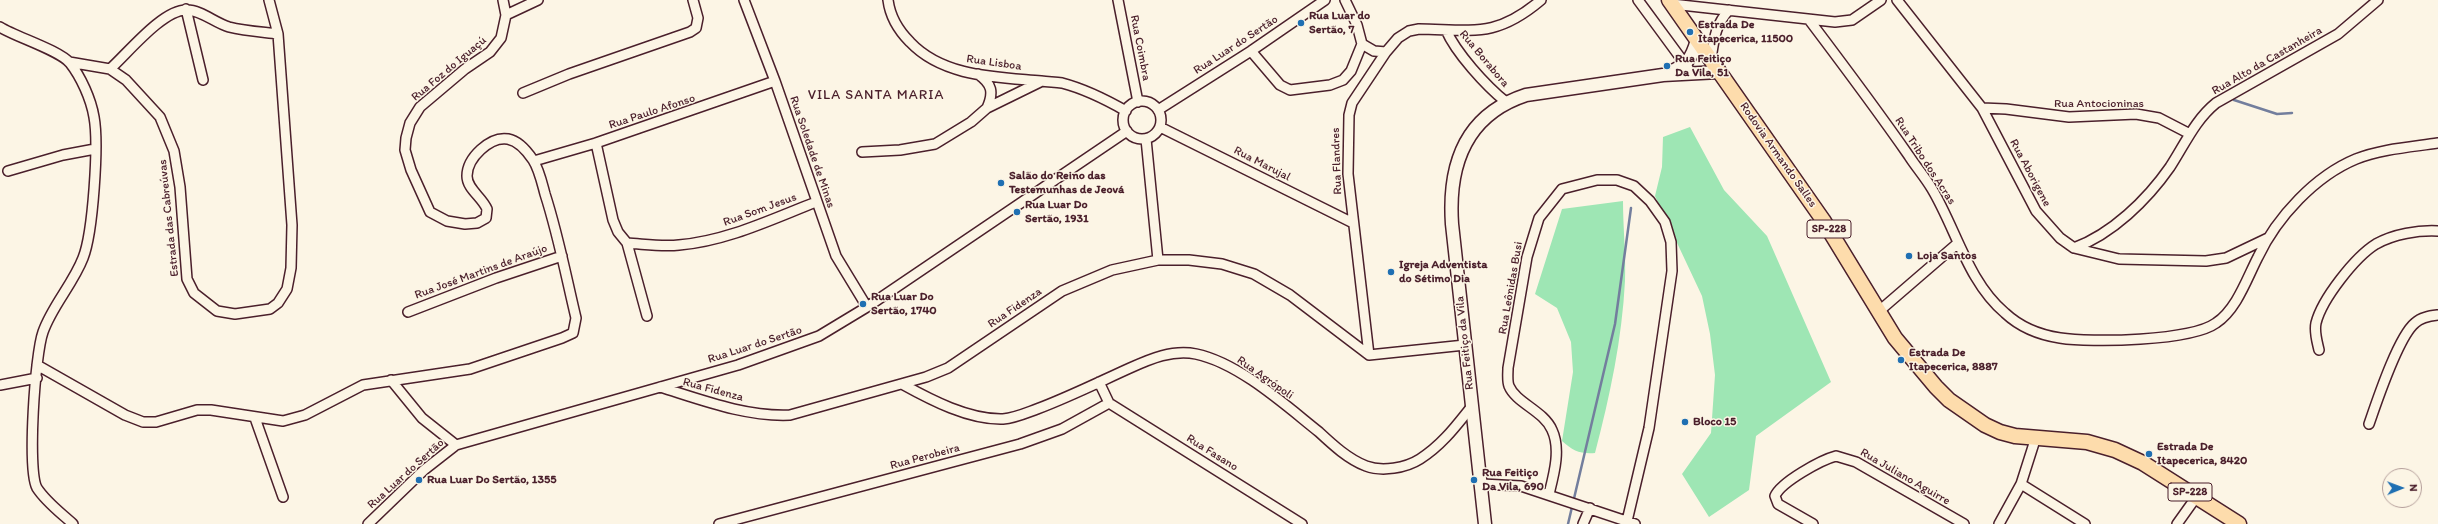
<!DOCTYPE html>
<html>
<head>
<meta charset="utf-8">
<style>
  body { margin:0 }
  #map { position:relative; width:2438px; height:524px; overflow:hidden; background:#fcf5e5; font-family:Itim,sans-serif }
  canvas { display:block }
  .north { position:absolute; left:2382px; top:468px; width:40px; height:40px; box-sizing:border-box; background:#fcf5e5; border:1px solid #b59f9b; border-radius:50%; rotate:89deg; font-size:11px; font-weight:700; line-height:16px; text-align:center; color:#4a1f2b }
  .north::after { content:''; display:block; margin:auto; width:14px; height:18px; background:#1f6fb2; clip-path:polygon(50% 0,100% 100%,50% 72%,0 100%) }
</style>
</head>
<body>
<div id="map">
<canvas width="2438" height="524"></canvas>
<div class="north">N</div>
</div>
<script>
const g = document.querySelector('canvas').getContext('2d');
g.lineJoin = 'round';
function fillPath(path, color) {
  g.fillStyle = color;
  g.fill(path, 'evenodd');
}
function stroke(path, color, width, dash) {
  g.strokeStyle = color;
  g.lineWidth = width;
  g.lineCap = dash ? 'butt' : 'round';
  g.setLineDash(dash || []);
  g.stroke(path);
}
function write(font, color, halo, rows, align = 'center') {
  g.font = font + ' Itim,sans-serif';
  g.lineWidth = 3;
  g.setLineDash([]);
  g.textBaseline = 'middle';
  g.strokeStyle = halo;
  g.fillStyle = color;
  for (const [text, x, y, turn = 0] of rows) {
    g.save();
    g.translate(x, y);
    g.rotate((+turn || 0) * Math.PI / 180);
    g.textAlign = isNaN(turn) ? turn : align;
    if (halo) g.strokeText(text, 0, 0);
    g.fillText(text, 0, 0);
    g.restore();
  }
}
fillPath(new Path2D(`
  M1690,127L1724,190L1767,236L1831,382L1756,436L1749,490L1709,517L1682,474L1711,433L1715,375L1710,334L1702,296L1655,196L1662,167L1663,137Z
  M1623,201C1623,227 1626,255 1625,281C1622,339 1610,396 1595,453C1580,454 1573,451 1562,441L1573,372L1571,342L1557,308L1535,294L1562,209Z`), '#9ee6b4');
stroke(new Path2D(`
  M2234,100L2277,114L2292,113
  M1568,524L1615,324L1631,208`), '#737e9d', 2.5);
const street = new Path2D(`
  M503,0L506,15
  M744,0L775,81L836,256L867,307
  M888,0C890,16 899,31 910,42C943,77 996,77 1041,81C1048,82 1055,82 1062,83C1085,89 1105,99 1126,111
  M1118,0L1138,102
  M1638,0L1688,68
  M1897,0L1982,108L2036,211L2060,238L2074,248L2119,259L2206,261L2226,258L2268,238
  M1672,4L1835,22L1852,20L1881,0
  M186,9L203,80
  M1810,21C1844,66 1877,110 1909,156C1916,167 1925,177 1932,189C1956,229 1968,282 2005,313C2020,327 2040,335 2060,338C2091,343 2191,341 2216,323C2237,309 2247,278 2258,257C2277,217 2315,176 2356,159C2381,149 2411,147 2438,143
  M0,27C16,37 59,50 70,63C81,77 91,99 94,117C99,144 93,233 83,258C73,284 52,306 43,332C35,354 27,470 37,488C46,502 61,513 73,524
  M1446,30C1456,53 1486,86 1506,102
  M1362,44L1374,51L1386,52
  M1251,51L1280,85L1290,90L1330,85L1343,80L1351,71L1362,44L1357,25L1345,0
  M1711,59C1714,40 1715,25 1729,10
  M69,62L110,69L126,80L160,117L174,151L180,187L187,279L194,293L217,311L235,314L270,309L278,303L287,289L291,268L292,225L278,34L269,0
  M110,69C128,53 163,9 187,10C201,10 215,23 229,27C245,31 262,32 278,34
  M978,74C992,84 994,92 987,108
  M523,93L569,74L690,32L696,28L698,18L693,0
  M1123 120a19 19 0 1 1 38 0a19 19 0 1 1-38 0Z
  M1982,108L2006,109L2069,117L2136,114L2159,118L2190,134
  M1158,110L1251,51L1325,0
  M1160,127L1353,223
  M1146,139L1158,260
  M596,143L613,220L618,232L627,243L647,316
  M862,152L900,150L935,144L971,122L987,108L1040,82
  M534,161L596,143L775,81
  M8,171L63,155L95,149
  M627,243C644,244 662,247 679,245C727,241 772,219 816,202
  M2074,248C2112,234 2147,200 2170,167C2185,144 2195,120 2216,103L2338,34L2378,0
  M408,312L496,278L562,256
  M1878,312L1958,243
  M1465,345L1369,355L1348,174L1349,115L1352,103L1386,52L1398,38L1409,31L1419,29C1474,30 1496,38 1541,0
  M2319,350C2317,341 2314,332 2316,323C2322,299 2355,257 2376,244C2394,234 2418,230 2438,231
  M37,365L125,415L143,422H156L197,410H211L283,421L305,415L363,385L470,369L562,338L573,333L576,318C566,276 558,234 545,194C542,183 539,169 533,160C527,151 519,141 508,139C490,136 467,158 467,176C467,189 482,197 487,209L486,218L477,223L465,224L447,221L430,212L411,170L405,150L406,138L410,123L420,107L465,69L490,52L501,38L506,15L538,0
  M391,380L422,418L456,445
  M902,384C931,400 969,420 1003,419C1015,418 1026,413 1037,409C1069,397 1099,382 1130,368C1150,359 1173,349 1196,354C1239,363 1285,405 1319,432C1333,445 1348,459 1366,466C1382,472 1406,468 1420,459C1442,445 1456,426 1472,406
  M0,385L37,378
  M660,387C702,400 746,417 790,415L926,377L948,368L1062,291L1112,270L1158,260H1189L1222,264L1254,274L1290,295L1369,355
  M1109,403L1302,524
  M255,418L283,497
  M2369,424C2377,401 2398,337 2415,323C2421,317 2430,316 2438,315
  M1482,484L1521,486L1635,524
  M2021,484L2085,524
  M1549,494C1554,474 1561,449 1552,430C1544,411 1516,403 1509,386C1507,381 1508,373 1508,368L1527,257L1539,218L1562,189L1597,180H1617L1634,186L1650,201L1665,222L1671,242L1672,271L1649,428L1627,521
  M368,524L424,470L456,445L738,365L819,336L867,307L1127,131
  M719,524L1020,444L1062,429L1109,403L1099,382
  M1583,524L1590,508
  M1813,524L1778,504L1775,496C1781,482 1821,460 1836,456L1856,462L1964,524
  M1999,524L2021,484L2036,437
  M2177,524L2197,496`);
const secondary = new Path2D(`
  M1668,73C1687,64 1691,61 1697,40
  M1485,524L1452,224C1448,165 1465,115 1526,95L1663,75L1719,72`);
const primary = new Path2D(`
  M1669,0L1823,220L1895,338L1936,387L1949,400L1985,425L2000,432L2015,436L2087,442L2115,450L2143,463L2239,524`);
stroke(street, '#4a1f2b', 12);
stroke(secondary, '#4a1f2b', 15);
stroke(primary, '#4a1f2b', 17);
stroke(street, '#fcf5e5', 9);
stroke(secondary, '#fcf5e5', 12);
stroke(primary, '#fddcac', 14);
for (const [x, y, r, color] of [
  [1301,23,4,"#1f6fb2"],
  [1690,32,4,"#1f6fb2"],
  [1667,66,4,"#1f6fb2"],
  [1001,183,4,"#1f6fb2"],
  [1017,212,4,"#1f6fb2"],
  [1909,256,4,"#1f6fb2"],
  [1391,272,4,"#1f6fb2"],
  [863,304,4,"#1f6fb2"],
  [1901,360,4,"#1f6fb2"],
  [1685,422,4,"#1f6fb2"],
  [2149,454,4,"#1f6fb2"],
  [419,480,4,"#1f6fb2"],
  [1474,480,4,"#1f6fb2"]
]) {
  const dot = new Path2D();
  dot.arc(x, y, r, 0, 2 * Math.PI);
  g.fillStyle = color;
  g.fill(dot);
  stroke(dot, '#fcf5e5', 1.5);
}
for (const [x, y, w] of [
  [1829,229,44],
  [2190,492,44]
]) {
  const box = new Path2D();
  box.roundRect(x - w / 2, y - 9, w, 18, 3);
  g.fillStyle = '#fcf5e5';
  g.fill(box);
  stroke(box, '#4a1f2b', 1);
}
write('bold 11px', '#4a1f2b', null, [
  ["SP-228",1829,229],
  ["SP-228",2190,492]
]);
write('bold 12px', '#4a1f2b', '#fcf5e5', [
  ["Rua Luar do",1309,16],
  ["Sertão, 7",1309,30],
  ["Estrada De",1698,25],
  ["Itapecerica, 11500",1698,39],
  ["Rua Feitiço",1675,59],
  ["Da Vila, 51",1675,73],
  ["Salão do Reino das",1009,176],
  ["Testemunhas de Jeová",1009,190],
  ["Rua Luar Do",1025,205],
  ["Sertão, 1931",1025,219],
  ["Loja Santos",1917,256],
  ["Igreja Adventista",1399,265],
  ["do Sétimo Dia",1399,279],
  ["Rua Luar Do",871,297],
  ["Sertão, 1740",871,311],
  ["Estrada De",1909,353],
  ["Itapecerica, 8887",1909,367],
  ["Bloco 15",1693,422],
  ["Estrada De",2157,447],
  ["Itapecerica, 8420",2157,461],
  ["Rua Feitiço",1482,473],
  ["Da Vila, 690",1482,487],
  ["Rua Luar Do Sertão, 1355",427,480]
], 'left');
write('12px', '#4a1f2b', '#fcf5e5', [
  ["Rua Luar do Sertão",1236,45,-33],
  ["Rua Coimbra",1140,48,79],
  ["Rua Borabora",1484,59,50],
  ["Rua Alto da Castanheira",2267,61,-30],
  ["Rua Lisboa",994,63,8],
  ["Rua Foz do Iguaçú",449,69,-40],
  ["Rua Antocioninas",2099,104],
  ["Rua Paulo Afonso",652,112,-18],
  ["Rua Soledade de Minas",812,152,71],
  ["Rodovia Armando Salles",1778,155,55],
  ["Rua Flandres",1337,161,-92],
  ["Rua Tribo dos Acras",1925,161,57],
  ["Rua Marujal",1262,164,27],
  ["Rua Aborigene",2030,173,62],
  ["Rua Som Jesus",760,210,-20],
  ["Estrada das Cabreúvas",169,218,-96],
  ["Rua José Martins de Araújo",481,272,-20],
  ["Rua Leônidas Busi",1511,288,-80],
  ["Rua Fidenza",1015,308,-34],
  ["Rua Feitiço da Vila",1465,343,-96],
  ["Rua Luar do Sertão",755,345,-18],
  ["Rua Agrópoli",1265,378,35],
  ["Rua Fidenza",713,390,15],
  ["Rua Fasano",1212,453,32],
  ["Rua Perobeira",925,457,-15],
  ["Rua Luar do Sertão",406,474,-42],
  ["Rua Juliano Aguirre",1905,477,30]
]);
g.letterSpacing = '1px';
write('14px', '#4a1f2b', '#fcf5e5', [
  ["VILA SANTA MARIA",876,95]
]);
g.letterSpacing = '0px';
</script>
</body>
</html>
